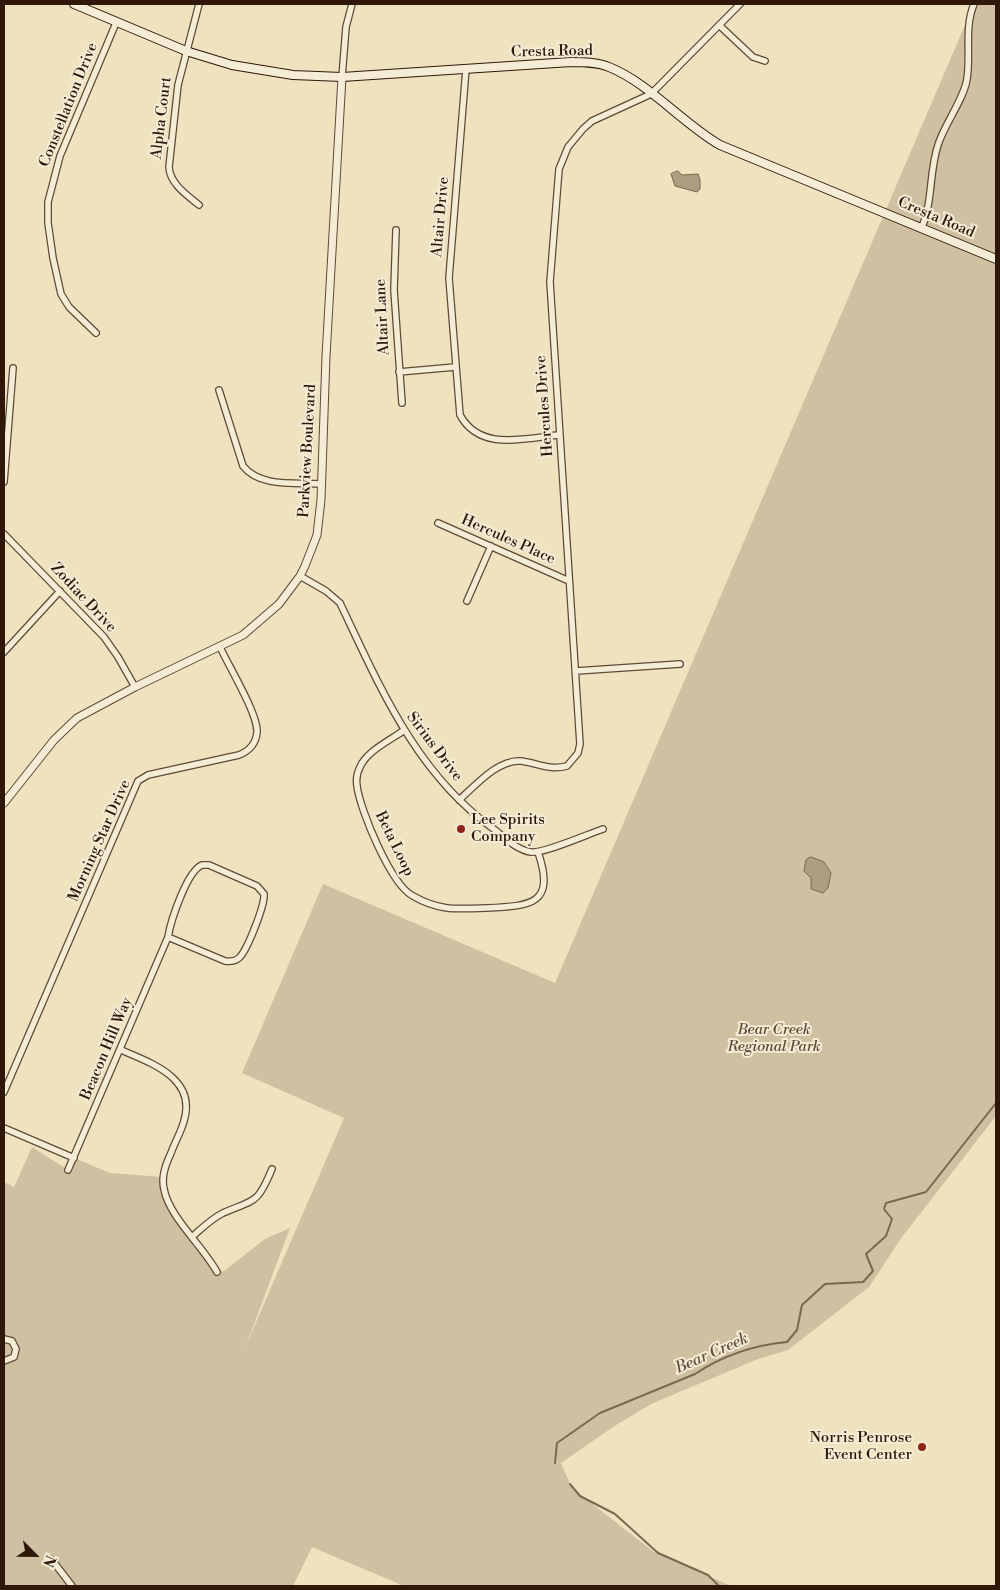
<!DOCTYPE html>
<html>
<head>
<meta charset="utf-8">
<style>
  body { margin:0 }
  #map { position:relative; width:1000px; height:1590px; overflow:hidden; background:#eee2bf; font-family:"Libre Bodoni",serif }
  canvas { display:block }
  .frame { position:absolute; inset:0; border:5px solid #2f1809; pointer-events:none }
  .north { position:absolute; left:10px; top:1530px; width:50px; height:50px; -webkit-text-stroke:4px #f4ecd5; paint-order:stroke; rotate:113deg; font-size:14px; font-weight:700; line-height:20px; text-align:center; color:#2f1809 }
  .north::after { content:''; display:block; margin:auto; width:18px; height:22px; background:#2f1809; clip-path:polygon(50% 0,100% 100%,50% 72%,0 100%) }
</style>
</head>
<body>
<div id="map">
<canvas width="1000" height="1590"></canvas>
<div class="frame"></div>
<div class="north">N</div>
</div>
<script>
const g = document.querySelector('canvas').getContext('2d');
g.lineJoin = 'round';
function fillPath(path, color) {
  g.fillStyle = color;
  g.fill(path, 'evenodd');
}
function stroke(path, color, width, dash) {
  g.strokeStyle = color;
  g.lineWidth = width;
  g.lineCap = dash ? 'butt' : 'round';
  g.setLineDash(dash || []);
  g.stroke(path);
}
function write(font, color, halo, rows, align = 'center') {
  g.font = font + ' "Libre Bodoni",serif';
  g.lineWidth = 4;
  g.setLineDash([]);
  g.textBaseline = 'middle';
  g.strokeStyle = halo;
  g.fillStyle = color;
  for (const [text, x, y, turn = 0] of rows) {
    g.save();
    g.translate(x, y);
    g.rotate((+turn || 0) * Math.PI / 180);
    g.textAlign = isNaN(turn) ? turn : align;
    if (halo) g.strokeText(text, 0, 0);
    g.fillText(text, 0, 0);
    g.restore();
  }
}
fillPath(new Path2D(`
  M974,4H996V1116L902,1237L869,1287L788,1350L758,1359L651,1404L613,1427L561,1463L572,1488L654,1552L731,1586H404L312,1547L293,1586H4V1182L14,1187L32,1147L68,1170L74,1158L110,1173L163,1177L166,1197L217,1272L224,1271L265,1239L290,1228L245,1348L344,1118L242,1073L323,884L555,983Z`), '#cec0a0');
const water = new Path2D(`
  M678,171L682,175L698,174L700,180V189L697,192L675,186L671,174Z
  M811,857L824,862L831,873L828,888L823,893L811,889V878L804,871L806,860Z`);
fillPath(water, '#ad9d81');
stroke(water, '#7b6851', 1);
stroke(new Path2D(`
  M555,1463L557,1443L600,1413L695,1374C722,1356 755,1345 787,1342L797,1330L802,1305L825,1284L863,1282L873,1271L866,1254L886,1236L892,1219L884,1209L886,1203L926,1192L996,1103
  M570,1484L580,1496L615,1514L658,1553L708,1575L719,1586`), '#7b6851', 2);
const minor = new Path2D(`
  M199,4L178,85L169,167C170,184 187,195 199,205
  M719,25L753,57L765,61
  M466,69L449,278L460,415C480,452 525,438 559,435
  M342,77L346,27L352,4
  M922,227C933,201 929,172 938,145C944,125 964,99 967,79C971,54 964,28 974,4
  M396,230L394,290L402,403
  M96,333L69,307L61,294L53,258L48,223V202L60,156L116,23
  M399,372L455,367
  M219,390L243,466C260,488 297,482 322,484
  M4,482L13,368
  M438,523L569,581
  M4,534L104,637L118,657L135,687
  M300,576L326,591L340,603C380,687 416,774 495,830C505,838 517,850 531,852C543,854 588,834 603,829
  M467,601L491,546
  M4,652L60,591
  M576,671L680,664
  M403,731C389,741 367,751 360,767C357,773 356,780 357,786C360,810 391,885 413,896C439,911 457,909 486,908C531,906 556,905 538,852
  M459,800C475,786 498,759 521,761C537,763 550,771 567,766L578,753L580,744L550,282L559,169L568,147L583,129L592,121L651,94L740,4
  M202,865H209L257,886L264,894C265,905 248,948 240,957C236,961 231,962 225,961L168,937C171,920 187,871 202,865Z
  M121,1050C151,1063 197,1078 184,1121C181,1132 175,1142 171,1153C166,1164 161,1176 164,1189C169,1217 203,1246 217,1272
  M4,1092L138,781L148,775L239,755C249,751 256,744 257,732C258,714 228,665 220,647
  M4,1128L74,1158
  M68,1170L168,937
  M192,1237C202,1228 211,1219 223,1213C255,1199 257,1205 272,1169
  M4,1339L12,1341L16,1349L14,1357L4,1361
  M52,1560L72,1586`);
const tertiary = new Path2D(`
  M4,803L54,740L77,718L135,687L243,635L279,604L300,576L305,566L317,535L321,500L326,356L342,77`);
const secondary = new Path2D(`
  M74,4L186,51L232,65L293,75L342,77L571,62C583,62 597,62 609,67C649,83 682,123 720,145L996,259`);
stroke(minor, '#5f4a36', 8);
stroke(tertiary, '#5f4a36', 9);
stroke(secondary, '#2f1809', 10);
stroke(minor, '#f4ecd5', 5.5);
stroke(tertiary, '#f4ecd5', 7);
stroke(secondary, '#f4ecd5', 8);
for (const [x, y, r, color] of [
  [461,829,5,"#8f2418"],
  [922,1447,5,"#8f2418"]
]) {
  const dot = new Path2D();
  dot.arc(x, y, r, 0, 2 * Math.PI);
  g.fillStyle = color;
  g.fill(dot);
  stroke(dot, '#f4ecd5', 2);
}
write('15px', '#2f1809', '#f4ecd5', [
  ["Cresta Road",552,52,-1],
  ["Constellation Drive",69,105,-68],
  ["Alpha Court",162,118,-83],
  ["Altair Drive",441,217,-85],
  ["Cresta Road",936,218,23],
  ["Altair Lane",383,317,-93],
  ["Hercules Drive",545,406,-94],
  ["Parkview Boulevard",308,451,-87],
  ["Hercules Place",508,540,24],
  ["Zodiac Drive",83,598,47],
  ["Sirius Drive",434,747,53],
  ["Morning Star Drive",100,841,-66],
  ["Beta Loop",394,844,64],
  ["Beacon Hill Way",107,1049,-67]
]);
write('15px', '#2f1809', '#f4ecd5', [
  ["Lee Spirits",471,820],
  ["Company",471,837],
  ["Norris Penrose",912,1438,"right"],
  ["Event Center",912,1455,"right"]
], 'left');
write('italic 15px', '#5f4a36', '#f4ecd5', [
  ["Bear Creek",774,1030],
  ["Regional Park",774,1047]
]);
write('italic 16px', '#614d39', '#f4ecd5', [
  ["Bear Creek",712,1354,-24]
]);
</script>
</body>
</html>
